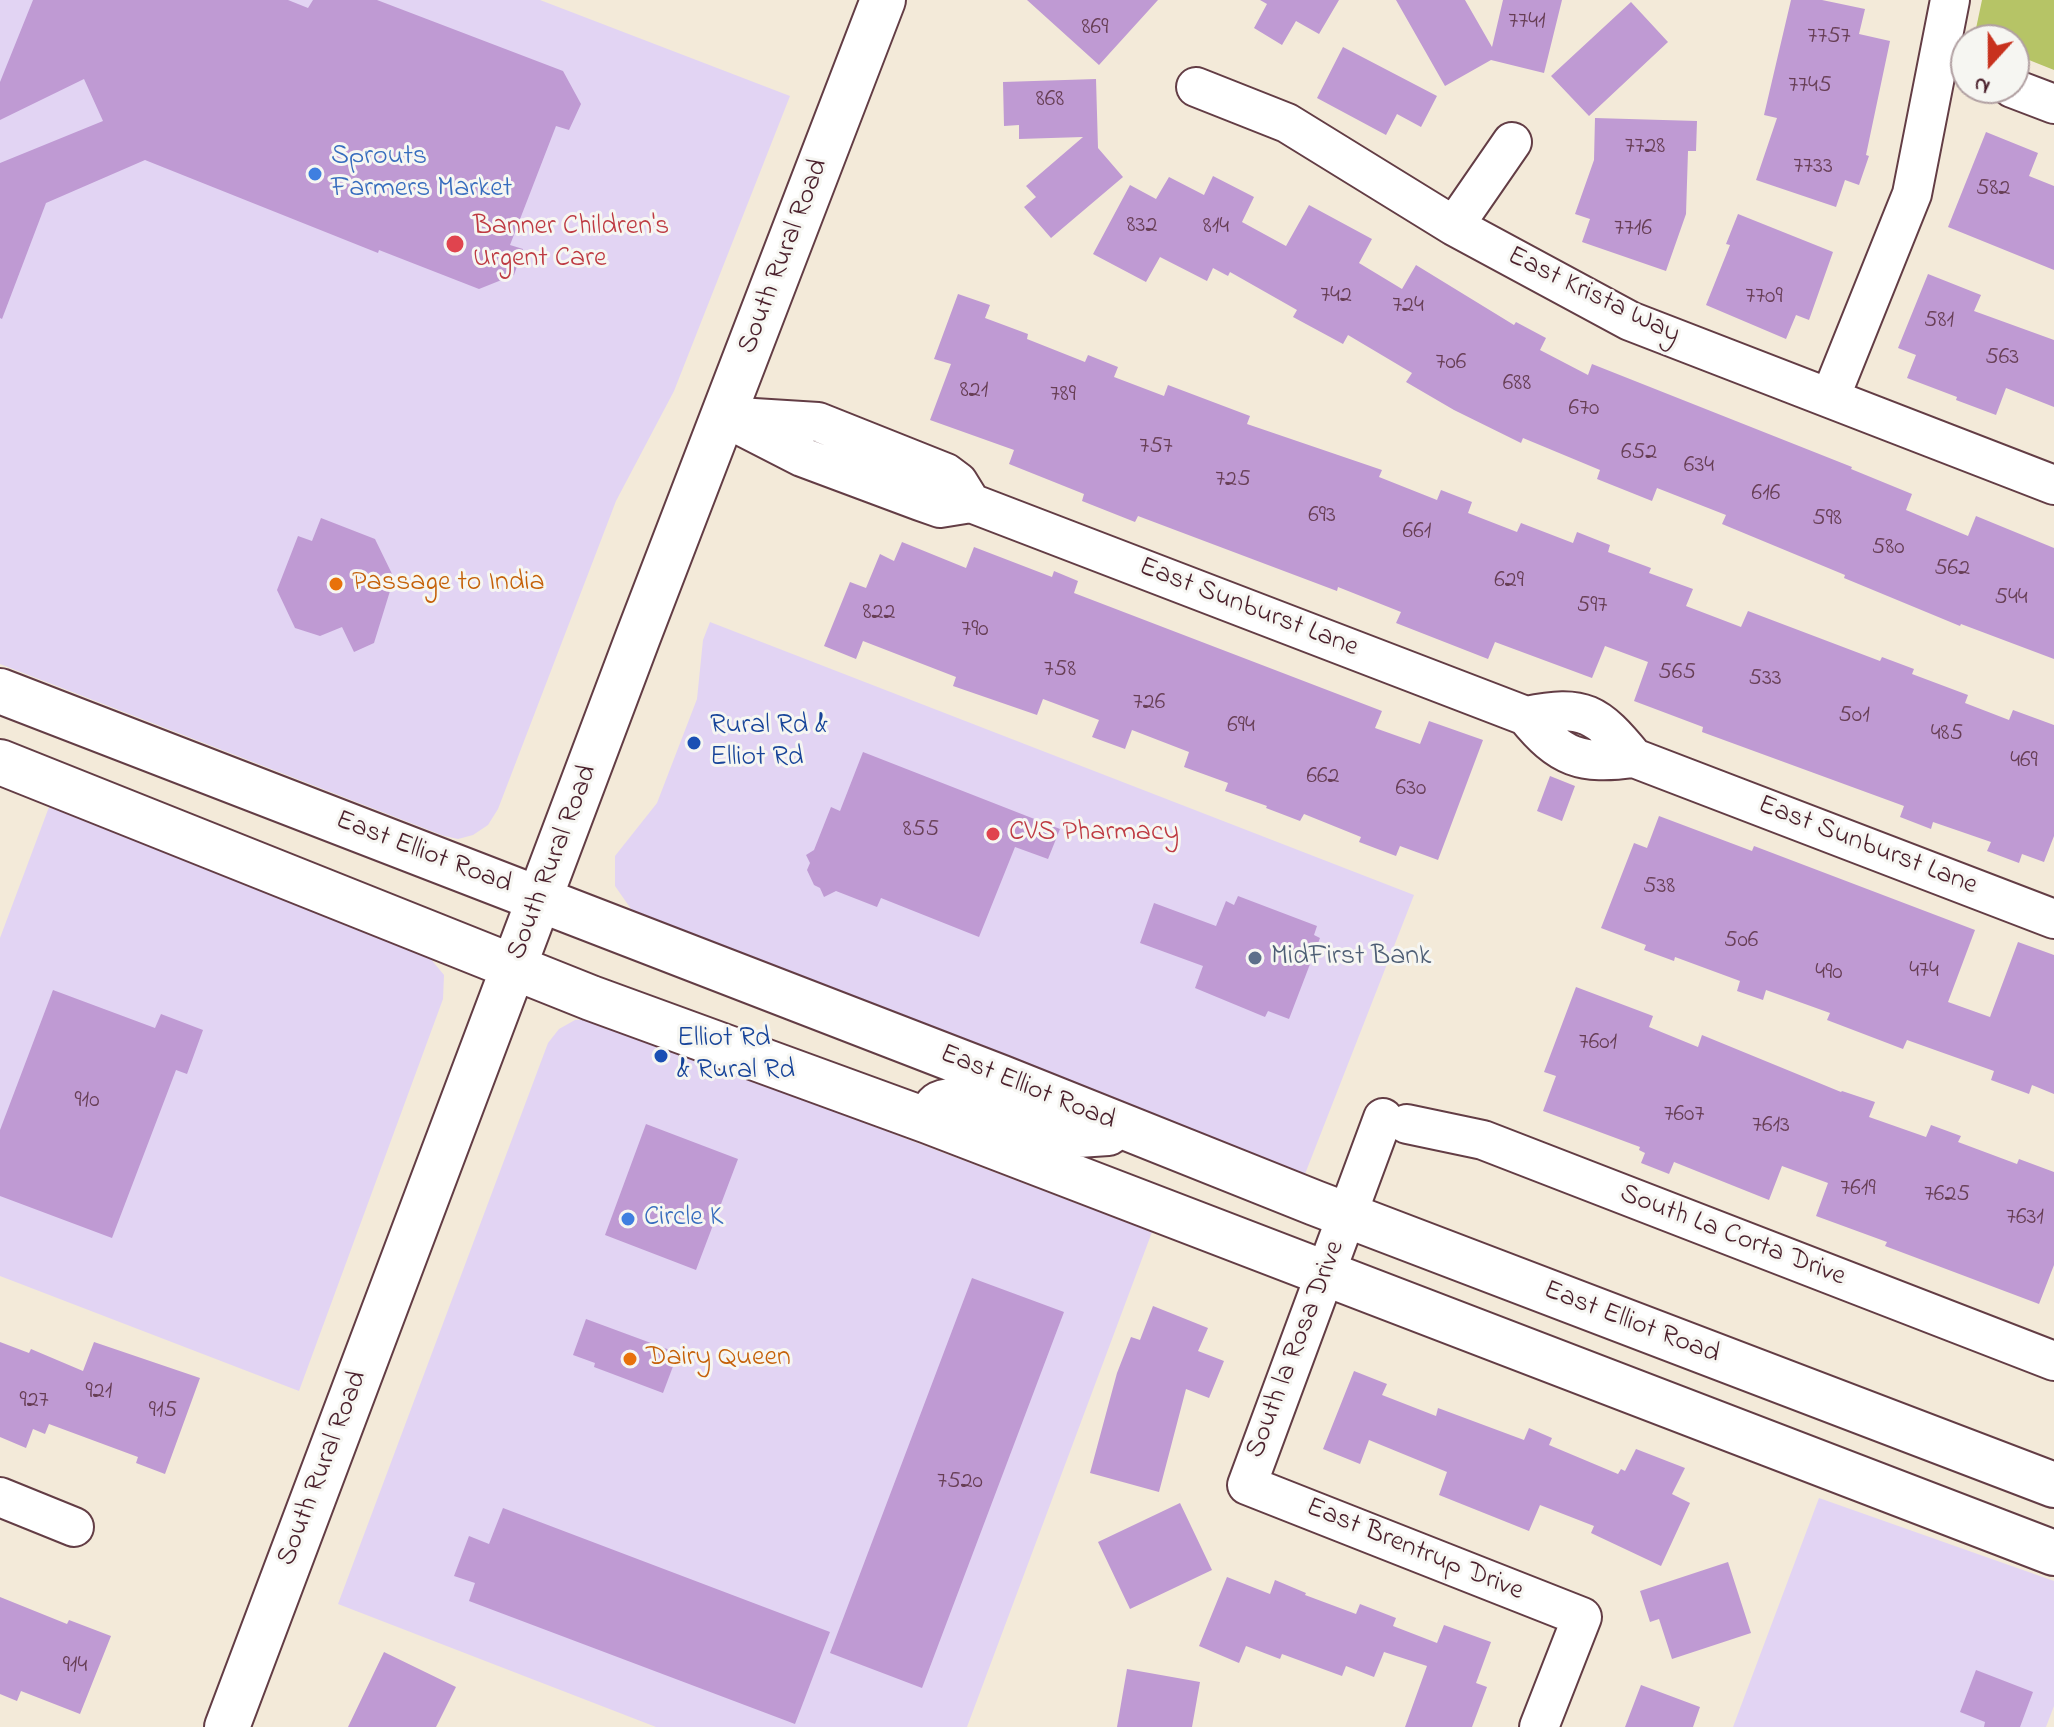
<!DOCTYPE html>
<html>
<head>
<meta charset="utf-8">
<style>
  body { margin:0 }
  #map { position:relative; width:2054px; height:1727px; overflow:hidden; background:#f3ead9; font-family:"Indie Flower",sans-serif }
  canvas { display:block }
  .north { position:absolute; left:1950px; top:24px; width:80px; height:80px; box-sizing:border-box; background:#f6f6f2; border:2px solid #b1a0a2; border-radius:50%; rotate:201deg; font-size:22px; font-weight:700; line-height:32px; text-align:center; color:#4a1f2b }
  .north::after { content:''; display:block; margin:auto; width:28px; height:36px; background:#c8321e; clip-path:polygon(50% 0,100% 100%,50% 72%,0 100%) }
</style>
</head>
<body>
<div id="map">
<canvas width="2054" height="1727"></canvas>
<div class="north">N</div>
</div>
<script>
const g = document.querySelector('canvas').getContext('2d');
g.lineJoin = 'round';
function fillPath(path, color) {
  g.fillStyle = color;
  g.fill(path, 'evenodd');
}
function stroke(path, color, width, dash) {
  g.strokeStyle = color;
  g.lineWidth = width;
  g.lineCap = dash ? 'butt' : 'round';
  g.setLineDash(dash || []);
  g.stroke(path);
}
function write(font, color, halo, rows, align = 'center') {
  g.font = font + ' "Indie Flower",sans-serif';
  g.lineWidth = 6;
  g.setLineDash([]);
  g.textBaseline = 'middle';
  g.strokeStyle = halo;
  g.fillStyle = color;
  for (const [text, x, y, turn = 0] of rows) {
    g.save();
    g.translate(x, y);
    g.rotate((+turn || 0) * Math.PI / 180);
    g.textAlign = isNaN(turn) ? turn : align;
    if (halo) g.strokeText(text, 0, 0);
    g.fillText(text, 0, 0);
    g.restore();
  }
}
fillPath(new Path2D(`
  M0,0H540L790,96L674,391L616,501L498,809L488,825L473,835L458,839L444,836L0,664Z
  M710,622L1414,895L1305,1174L649,919L631,909L615,886V856L657,803L697,699L703,640Z
  M49,807L421,953L430,958L444,975L443,999L299,1391L0,1276V938Z
  M591,1019L1152,1232L967,1727H656L338,1604L548,1043L559,1029L575,1020Z
  M1819,1498L2054,1581V1706L2046,1727H1733Z`), '#e2d4f3');
fillPath(new Path2D(`
  M1982,0H2054V70L2014,54V40L1974,38Z`), '#b6c466');
fillPath(new Path2D(`
  M33,0H288L308,8L313,0H377L563,71L581,104L569,130L556,126L510,245L523,249L514,275L479,289L379,250L378,253L145,160L46,203L2,319L0,318V163L103,121L84,79L0,120V82Z
  M1027,0H1158L1099,65Z
  M1260,0H1339L1319,34L1296,21L1282,45L1254,28L1267,4Z
  M1396,0H1465L1492,47L1503,0H1562L1544,73L1491,60L1445,86Z
  M1791,0H1822L1865,9L1859,34L1890,41L1866,155L1869,156L1859,185L1845,180L1836,207L1756,180L1777,118L1764,115Z
  M1631,2L1668,42L1589,116L1551,76Z
  M1343,47L1437,96L1421,127L1397,114L1386,135L1317,98Z
  M1096,79L1098,148L1123,177L1051,238L1024,207L1036,197L1026,186L1083,137L1019,139V125L1004,126L1003,82Z
  M1595,118L1697,121L1696,151H1688L1686,214L1666,271L1582,242L1590,219L1575,214L1594,160Z
  M1986,132L2038,153L2029,176L2054,186V270L1948,227Z
  M1213,176L1254,197L1242,222L1286,246L1309,205L1372,239L1359,263L1402,289L1416,265L1514,325L1516,322L1546,338L1540,350L1588,375L1592,364L1852,467L1851,469L1912,494L1906,510L1968,536L1976,516L2054,548V659L1961,624L1960,626L1844,578L1845,575L1722,524L1726,515L1657,488L1652,501L1597,479L1600,470L1523,438L1521,443L1454,410L1406,382L1412,373L1348,335L1343,344L1293,317L1297,310L1230,272L1228,276L1213,268L1207,281L1160,257L1146,282L1093,254L1130,185L1156,199L1169,177L1204,195Z
  M1738,214L1833,252L1809,320L1796,315L1786,339L1706,305L1730,245L1726,244Z
  M1928,274L1981,295L1974,311L2054,340V407L2006,388L1996,415L1956,400L1957,397L1907,378L1916,355L1898,348Z
  M958,294L990,305L985,318L1028,334L1027,339L1085,362L1088,355L1118,367L1114,377L1164,396L1168,385L1250,416L1247,424L1382,470L1379,477L1437,500L1441,490L1472,502L1468,513L1517,532L1521,523L1573,543L1577,532L1610,545L1608,552L1651,568L1649,573L1693,589L1686,606L1741,627L1748,611L1880,661L1882,657L1914,669L1912,674L1968,695L1965,703L2009,720L2013,710L2054,725V836L2044,862L2022,854L2019,863L1987,851L1991,842L1933,822L1931,829L1900,817L1904,806L1702,732L1703,727L1634,701L1648,662L1605,646L1592,678L1495,642L1488,659L1396,623L1401,612L1338,587L1337,591L1138,516L1135,522L1082,501L1084,494L1009,464L1014,450L930,420L951,364L934,359Z
  M321,518L375,539L394,578L374,643L354,652L342,627L320,636L295,628L277,590L298,536L312,541Z
  M902,542L966,568L974,547L1052,577L1054,571L1078,581L1074,593L1382,711L1375,728L1420,744L1429,721L1483,740L1438,860L1400,846L1396,856L1359,842L1361,837L1304,814L1300,821L1266,808L1267,806L1225,791L1228,783L1184,767L1189,752L1132,730L1125,749L1092,737L1099,720L1043,699L1037,715L953,686L956,677L863,641L856,659L824,646L850,582L866,588L880,554L894,561Z
  M863,752L1060,829L1048,859L1015,847L979,937L881,898L877,907L836,891L824,897L820,888L814,885L807,870L810,863L806,855L814,850L831,807L840,811Z
  M1550,776L1575,786L1562,821L1537,811Z
  M1659,816L1752,851L1754,846L1975,930L1948,1002L1990,1017L2018,942L2054,955V1094L2032,1085L2029,1094L1991,1080L1994,1071L1907,1040L1903,1049L1827,1020L1830,1013L1766,990L1763,1000L1737,991L1740,981L1675,957L1674,961L1644,950L1646,945L1601,928L1634,843L1647,848Z
  M1238,896L1317,926L1314,935L1320,938L1289,1019L1268,1011L1265,1017L1195,988L1203,966L1140,943L1154,903L1216,926L1226,901L1234,905Z
  M1576,987L1653,1016L1649,1027L1698,1047L1702,1035L1841,1092L1842,1091L1875,1102L1869,1117L1926,1137L1931,1125L1961,1136L1958,1142L2017,1164L2019,1159L2054,1172V1265L2039,1304L1885,1246L1887,1242L1816,1216L1828,1183L1782,1166L1769,1200L1674,1162L1669,1174L1641,1163L1645,1153L1639,1150L1640,1147L1543,1111L1556,1076L1544,1072Z
  M53,990L155,1028L161,1014L203,1030L187,1074L176,1070L112,1238L0,1196V1130Z
  M646,1124L738,1159L696,1270L605,1235Z
  M972,1278L1064,1312L922,1688L830,1653Z
  M1153,1306L1208,1328L1198,1351L1224,1361L1209,1398L1186,1389L1159,1492L1090,1473L1117,1373L1131,1337L1140,1340Z
  M586,1319L678,1353L663,1393L594,1367L595,1363L573,1355Z
  M0,1342L29,1353L31,1349L83,1371L94,1342L200,1378L165,1474L136,1463L138,1457L49,1424L45,1434L33,1429L26,1448L0,1437Z
  M1354,1371L1387,1384L1382,1395L1436,1416L1438,1408L1524,1440L1529,1428L1552,1438L1549,1445L1618,1474L1621,1469L1625,1471L1636,1449L1685,1468L1672,1494L1690,1503L1661,1566L1591,1533L1594,1526L1540,1505L1529,1531L1439,1495L1447,1472L1369,1440L1360,1464L1323,1449Z
  M1180,1503L1212,1570L1130,1609L1098,1542Z
  M503,1508L830,1632L795,1724L469,1601L475,1583L454,1576L469,1536L489,1544Z
  M1728,1562L1751,1633L1672,1659L1659,1619L1650,1622L1640,1591Z
  M1227,1577L1270,1594L1275,1580L1306,1593L1305,1595L1356,1614L1360,1604L1396,1618L1393,1626L1437,1643L1444,1625L1491,1642L1476,1683L1487,1687L1472,1727H1405L1427,1666L1384,1652L1374,1677L1346,1666L1342,1676L1282,1654L1280,1659L1246,1646L1239,1663L1199,1646Z
  M0,1597L67,1624L69,1620L111,1636L80,1714L21,1691L17,1701L0,1694Z
  M384,1652L456,1687L436,1727H348Z
  M1127,1669L1200,1682L1192,1727H1117Z
  M1976,1670L2033,1692L2020,1727H1984L1985,1722L1960,1712Z
  M1641,1685L1700,1707L1693,1727H1625Z`), '#bf9ad3');
const minor = new Path2D(`
  M1196,87L1287,123L1454,226L1630,321L2054,485
  M2012,88L2054,104
  M1454,226L1512,142
  M1830,398L1912,194L1950,0
  M724,417L802,457L920,501L940,508L971,503L1526,716C1560,758 1581,765 1634,758L2054,919
  M738,417L818,422L946,473L958,482L971,503
  M1526,716C1584,704 1597,713 1634,758
  M1383,1118L1247,1485L1582,1617L1539,1727
  M1407,1124L1483,1140L2054,1361
  M0,1497L74,1527`);
const major = new Path2D(`
  M0,691L1002,1078L1315,1203L2054,1485
  M0,762L591,998L928,1121L2054,1553
  M928,1121C935,1105 939,1100 957,1101L1063,1136L1108,1133
  M227,1727L638,637L883,0`);
stroke(minor, '#633d45', 42);
stroke(major, '#633d45', 48);
stroke(minor, '#fff', 38);
stroke(major, '#fff', 44);
for (const [x, y, r, color] of [
  [315,174,8,"#3f7fe0"],
  [455,244,10,"#e0444e"],
  [336,584,8,"#e8710a"],
  [694,743,8,"#1a4fb4"],
  [993,834,8,"#e0444e"],
  [1255,958,8,"#5c6f8a"],
  [661,1056,8,"#1a4fb4"],
  [628,1219,8,"#3f7fe0"],
  [630,1359,8,"#e8710a"]
]) {
  const dot = new Path2D();
  dot.arc(x, y, r, 0, 2 * Math.PI);
  g.fillStyle = color;
  g.fill(dot);
  stroke(dot, '#f6f6f2', 3);
}
write('24px', '#673e55', null, [
  ["7741",1527,23],
  ["869",1095,29],
  ["7757",1829,38],
  ["7745",1810,87],
  ["868",1050,101],
  ["7728",1645,148],
  ["7733",1813,168],
  ["582",1993,190],
  ["832",1142,227],
  ["814",1216,228],
  ["7716",1633,230],
  ["742",1336,297],
  ["7709",1764,298],
  ["724",1408,307],
  ["581",1939,322],
  ["563",2002,359],
  ["706",1451,364],
  ["688",1517,385],
  ["821",974,392],
  ["789",1063,396],
  ["670",1584,410],
  ["757",1156,448],
  ["652",1639,454],
  ["634",1699,467],
  ["725",1233,481],
  ["616",1766,495],
  ["693",1322,517],
  ["598",1827,520],
  ["661",1417,533],
  ["580",1888,549],
  ["562",1952,570],
  ["629",1509,582],
  ["544",2011,599],
  ["597",1592,607],
  ["822",879,614],
  ["790",975,631],
  ["758",1060,671],
  ["565",1677,674],
  ["533",1765,680],
  ["726",1149,704],
  ["501",1854,717],
  ["694",1241,727],
  ["485",1947,735],
  ["469",2024,762],
  ["662",1323,778],
  ["630",1411,790],
  ["855",921,831],
  ["538",1659,888],
  ["506",1741,942],
  ["474",1924,972],
  ["490",1829,974],
  ["7601",1598,1044],
  ["910",87,1102],
  ["7607",1684,1116],
  ["7613",1771,1127],
  ["7619",1858,1190],
  ["7625",1947,1196],
  ["7631",2025,1219],
  ["921",99,1393],
  ["927",34,1402],
  ["915",163,1412],
  ["7520",960,1483],
  ["914",75,1667]
]);
write('28px', '#366cbe', '#f6f6f2', [
  ["Sprouts",331,158],
  ["Farmers Market",331,190],
  ["Circle K",644,1219]
], 'left');
write('28px', '#be3a42', '#f6f6f2', [
  ["Banner Children's",473,228],
  ["Urgent Care",473,260],
  ["CVS Pharmacy",1009,834]
], 'left');
write('28px', '#4a1f2b', '#f6f6f2', [
  ["South Rural Road",785,257,-69],
  ["East Krista Way",1593,297,26],
  ["East Sunburst Lane",1248,609,21],
  ["East Sunburst Lane",1867,847,21],
  ["East Elliot Road",423,854,21],
  ["South Rural Road",554,863,-69],
  ["East Elliot Road",1027,1089,22],
  ["South La Corta Drive",1732,1237,21],
  ["East Elliot Road",1631,1324,21],
  ["South la Rosa Drive",1297,1350,-69],
  ["South Rural Road",324,1469,-69],
  ["East Brentrup Drive",1414,1551,22]
]);
write('28px', '#c56008', '#f6f6f2', [
  ["Passage to India",352,584],
  ["Dairy Queen",646,1359]
], 'left');
write('28px', '#164399', '#f6f6f2', [
  ["Rural Rd &",710,727],
  ["Elliot Rd",710,759],
  ["Elliot Rd",677,1040],
  ["& Rural Rd",677,1072]
], 'left');
write('28px', '#4e5e75', '#f6f6f2', [
  ["MidFirst Bank",1271,958]
], 'left');
</script>
</body>
</html>
